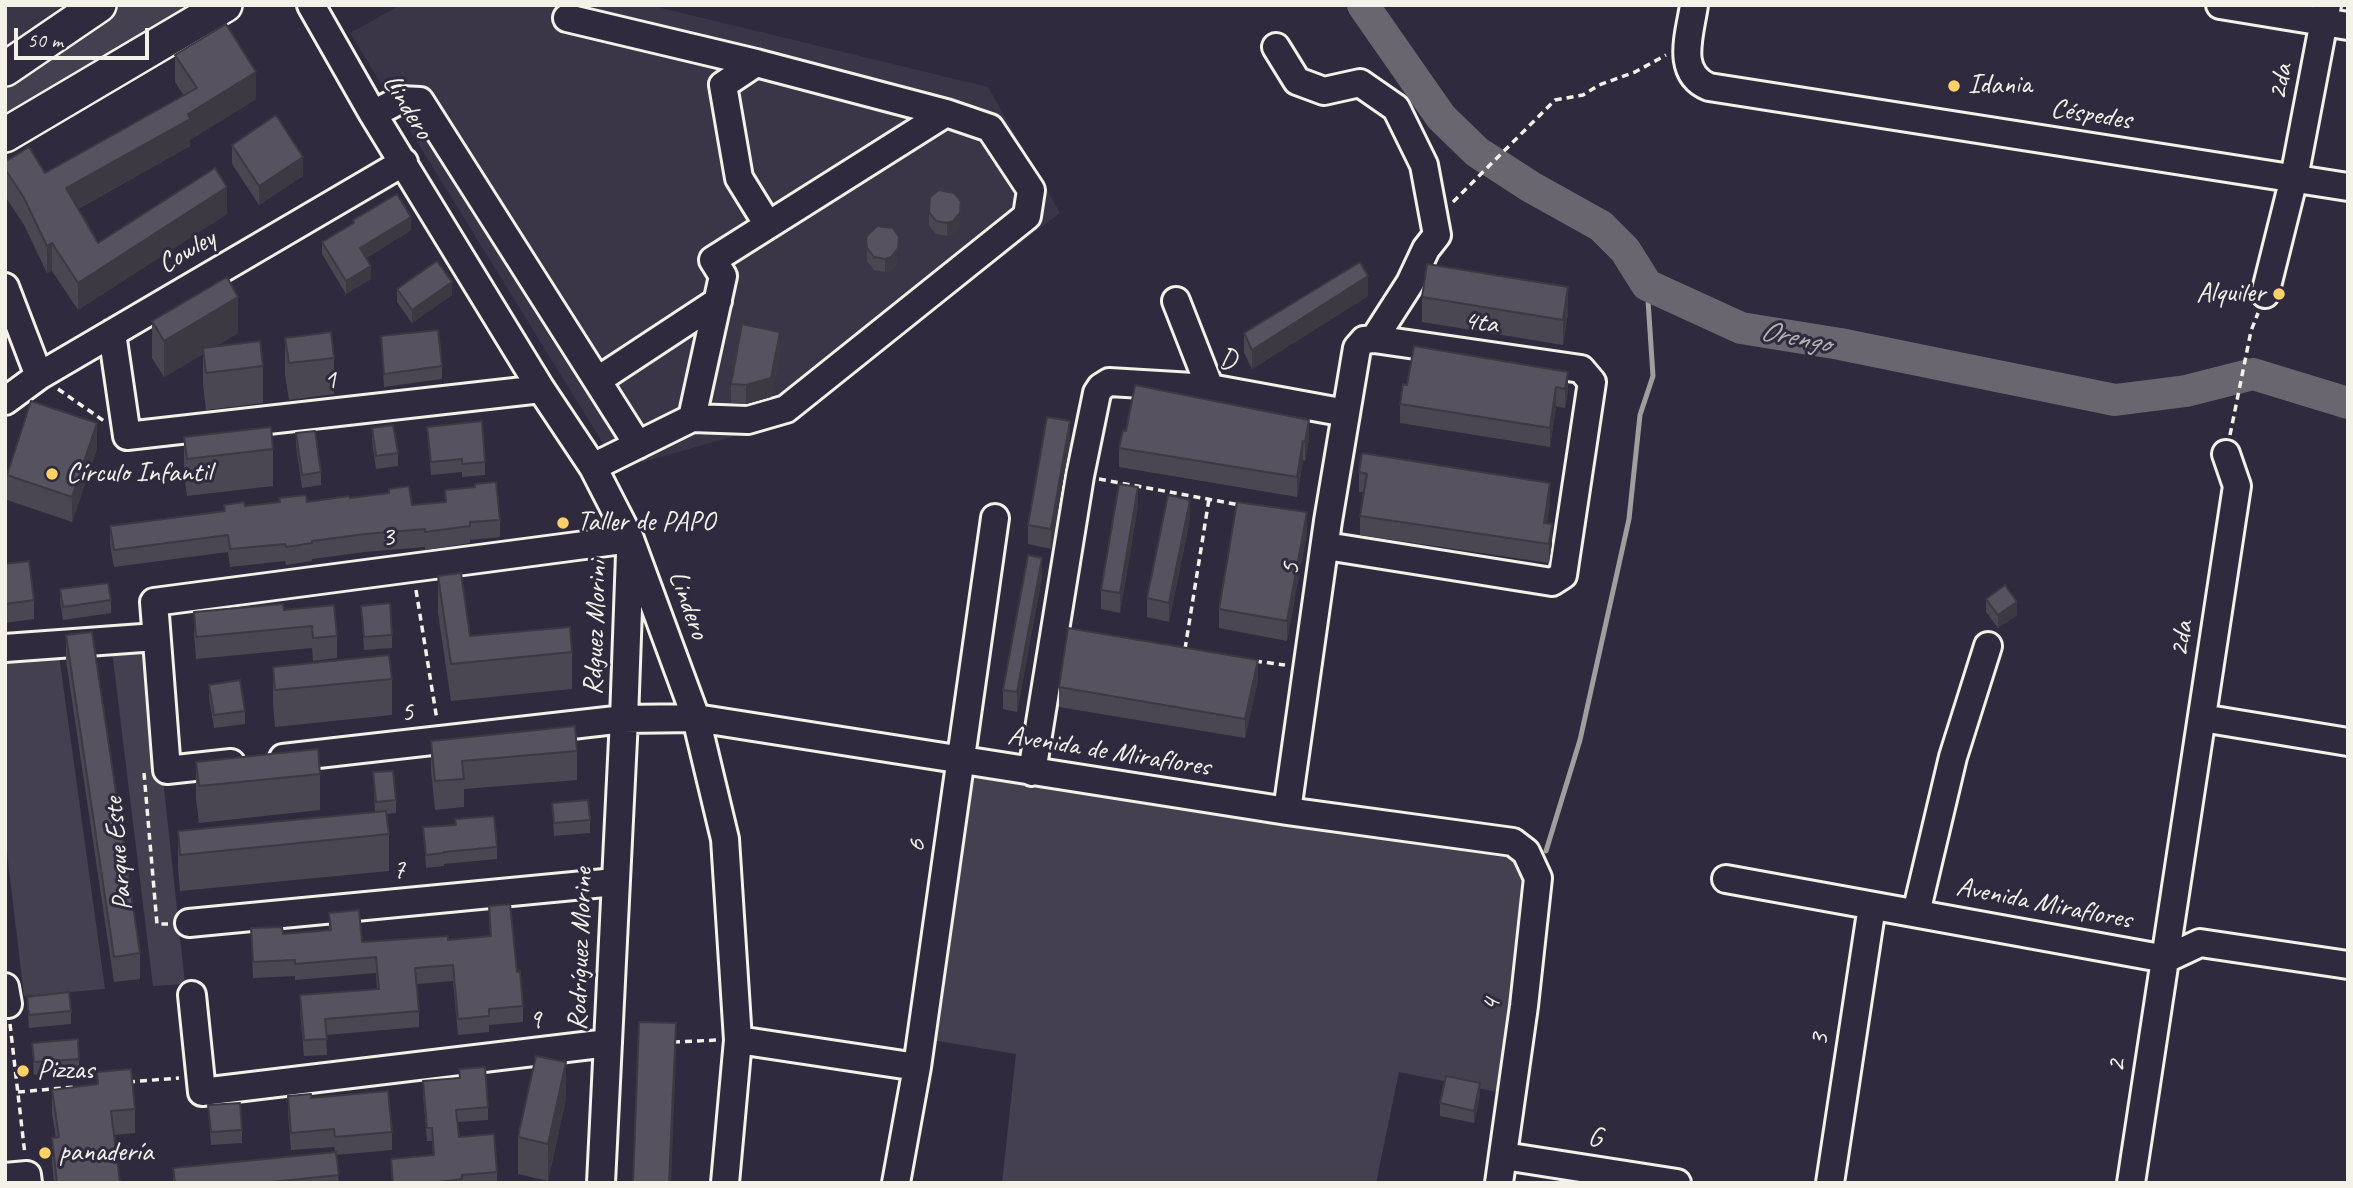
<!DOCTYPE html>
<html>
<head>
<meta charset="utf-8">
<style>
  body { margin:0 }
  #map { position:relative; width:2353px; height:1188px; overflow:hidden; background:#2f2a3d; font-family:Caveat,sans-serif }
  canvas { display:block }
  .frame { position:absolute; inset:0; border:7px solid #f4f1e8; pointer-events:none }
  .scale { position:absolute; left:14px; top:28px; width:135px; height:32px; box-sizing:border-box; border:4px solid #f4f1e8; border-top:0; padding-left:9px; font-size:21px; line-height:24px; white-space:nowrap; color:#f4f1e8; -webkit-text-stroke:5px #2f2a3d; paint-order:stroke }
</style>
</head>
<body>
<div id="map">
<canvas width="2353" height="1188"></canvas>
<div class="frame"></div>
<div class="scale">50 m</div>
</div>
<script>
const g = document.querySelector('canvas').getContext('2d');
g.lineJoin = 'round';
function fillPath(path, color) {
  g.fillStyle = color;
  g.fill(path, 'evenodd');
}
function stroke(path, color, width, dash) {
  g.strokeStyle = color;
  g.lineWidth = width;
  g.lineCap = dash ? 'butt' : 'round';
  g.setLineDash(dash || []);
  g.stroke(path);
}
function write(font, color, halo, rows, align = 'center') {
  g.font = font + ' Caveat,sans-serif';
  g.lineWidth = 6;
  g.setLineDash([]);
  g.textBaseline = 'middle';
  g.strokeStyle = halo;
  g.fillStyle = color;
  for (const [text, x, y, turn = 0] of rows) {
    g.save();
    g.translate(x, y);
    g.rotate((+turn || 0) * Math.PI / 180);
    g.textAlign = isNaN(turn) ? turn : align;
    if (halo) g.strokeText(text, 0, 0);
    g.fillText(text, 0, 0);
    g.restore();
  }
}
fillPath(new Path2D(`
  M5,5H71L5,48Z
  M401,5H649L988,87L1060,213L788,421L643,462L620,471L350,33Z`), '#3b3647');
fillPath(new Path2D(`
  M99,5H225L5,135V69Z
  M149,648L185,984L153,986L112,651Z
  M59,655L105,989L24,996L5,836V659Z
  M962,761L1513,842L1538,878L1512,1095L1399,1072L1376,1183H1002L1016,1054L920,1038Z`), '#454050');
stroke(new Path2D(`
  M1546,851L1580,740L1629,519L1640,415L1653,376L1647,285`), '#a19ea0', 5);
stroke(new Path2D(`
  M1363,5L1441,117L1477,152L1531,187L1601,226L1625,250L1647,285L1741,328L1840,344L2115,400L2186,391L2253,374L2348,403`), '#6a6670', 32);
const minor = new Path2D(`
  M311,5L373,114L541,389L593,467L630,539L696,718L725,839L738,1040L725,1183
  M1694,5C1690,34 1675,73 1709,87L2348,187
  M2220,5L2348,26
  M567,18L756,63
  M1276,47L1297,81L1324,91L1360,83L1396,108L1424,165L1437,235L1426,249L1410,283L1374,339
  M373,114L400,100L420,101L638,445
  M768,225L739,178L723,85L756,63L946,113
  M5,287L39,376
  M2265,294L2294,178L2327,5
  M1176,301L1210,388
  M112,333L127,436L541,389
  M598,380L718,301
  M5,401L39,376L404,162
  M593,467L692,418L723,276L713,260L946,113L990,128L1031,190L1027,216L786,409L748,420L692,418
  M5,648L156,637
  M2202,718L2348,742
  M283,758L624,719L696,718L1287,811L1513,842L1526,852L1538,878L1524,1006L1499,1183
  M231,763L167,770L154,602L630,539
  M1032,772L1080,476L1097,393L1101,387L1109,382L1210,388L1346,413
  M1287,811L1328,521L1357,348L1364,340L1374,339L1581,369L1592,382L1563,575L1552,582L1326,546
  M1726,879L2166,959L2200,943L2348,965
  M1916,913L1953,757L1988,646
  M189,923L615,882
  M5,987L8,1004H5
  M192,995L202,1092L608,1043
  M738,1040L917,1067
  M1504,1156L1677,1183
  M5,1177L27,1175L28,1183
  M601,1183L624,719L630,554
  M896,1183L917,1067L995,518
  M1830,1183L1872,906
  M2131,1183L2237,486L2226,454`);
const major = new Path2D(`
  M5,69L99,5
  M5,135L225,5`);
stroke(minor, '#f4f1e8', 32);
stroke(major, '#f4f1e8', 38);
stroke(new Path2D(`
  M1453,202L1555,100L1583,95L1599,85L1635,72L1666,55
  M58,389L104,421
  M2230,435L2251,331L2258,313
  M1099,479L1240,505
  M416,590L437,720
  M1185,649L1209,499
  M1255,661L1285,665
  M144,773L157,924H168
  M10,1024L25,1155
  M673,1042L718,1040
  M128,1082L179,1078
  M18,1092L75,1087`), '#f4f1e8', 3.5, [7, 5]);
stroke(minor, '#2f2a3d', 26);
stroke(major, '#2f2a3d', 33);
fillPath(new Path2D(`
  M175,55L256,99L190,140V146L78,209L98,243L227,214L78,310L52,271L47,273L24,225L5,196V162L45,173L184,96L175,82Z
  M232,145L303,176L259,205L232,164Z
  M929,212L960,226L953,234L947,236L936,234L929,225Z
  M353,220L411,230L366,258L371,279L346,294L322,254V242L353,223Z
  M866,237L898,261L891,270L885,272L874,270L867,261Z
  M397,289L452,295L412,323L397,302Z
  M1368,296L1252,369L1244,353V333Z
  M1422,297L1568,312L1563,345L1422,322Z
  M152,321L238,333L216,346L263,366V403L206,410L203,385V354L164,377L152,358Z
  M381,336L442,366V379L384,387Z
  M285,338L334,358V394L289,400L285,375Z
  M780,351L771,397L746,404L731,403V384Z
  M1568,372V391L1565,408L1556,406L1550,447L1400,423V404L1407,385Z
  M427,427L485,462V475L462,477V472L431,475Z
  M372,428L398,453V466L376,469L372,441Z
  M1126,431L1309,439L1305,461L1303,460L1297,497L1119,467V448Z
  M296,433L321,472V485L302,488L296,446Z
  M184,437L273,449V486L187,496L184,474Z
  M1070,441L1051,549L1028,544V525Z
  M97,449L72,522L7,500V475Z
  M1359,472L1550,503L1547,523L1552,543L1549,563L1360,535V516L1364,492H1359Z
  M445,490L500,520V537L470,540V543L425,550V547L365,552L312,559V561L286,565L285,561L230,567L228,552L114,567L110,544V526L224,511V505L245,506L350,498L412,505L445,502Z
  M1138,506L1120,613L1101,609V590Z
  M1190,519L1169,622L1147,617V598Z
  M1307,532L1287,641L1219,628V609Z
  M5,564L34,600V619L5,623Z
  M438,576L470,636L572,652V689L451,701L438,613Z
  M1042,577L1017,712L1003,709V690Z
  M60,589L111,600V613L63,620L60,602Z
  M1986,599L2017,615L1998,628L1986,612Z
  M361,606L392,635V648L364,650Z
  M284,610L337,636V658L313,661L312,648L196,659L194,634V612Z
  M66,635L140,953V979L114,982L66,660Z
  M273,667L392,679V715L275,727L273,704Z
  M1258,680L1245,738L1059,707V687Z
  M209,685L245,711V724L214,728L209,698Z
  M431,741L577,751V780L464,789V807L435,810L431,770Z
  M196,762L320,774V810L199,823L196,799Z
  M373,772L396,800V813L387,814L389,834V871L180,891L178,868V831L375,812Z
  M552,803L590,820V833L554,836Z
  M423,827L497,847V859L444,864V866L426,868Z
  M489,906L517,972L523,1006V1022L489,1025V1032L458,1035L453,981L417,984L419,1011V1027L326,1035L327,1055L304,1056L300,1011V995L377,989L376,973L295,980V976L253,978L251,928L283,934L329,930V913L362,942L448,940L490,936Z
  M27,997L71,1011V1024L29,1028Z
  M32,1043L79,1059V1072L34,1075Z
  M459,1069L488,1107V1120L457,1122L459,1137L497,1172V1183H392L391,1159L433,1155L432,1141H427L423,1094V1081L459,1078Z
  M97,1072L135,1109V1133L114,1135L120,1183H54L52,1162V1138H56L52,1114V1090L97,1084Z
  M288,1096L311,1098L392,1132V1150L336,1155L339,1183H173V1168L335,1152L334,1147L291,1150L288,1113Z
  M1480,1096L1474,1123L1440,1116V1103Z
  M566,1099L548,1181L518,1174V1137Z
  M208,1105L242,1130V1143L211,1145Z`), '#4a4752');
fillPath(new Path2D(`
  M256,72V99L190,140V146L66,215V188Z
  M303,157V176L259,205V186Z
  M227,187V214L78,310V283Z
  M961,201L960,226L953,234L947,236V223Z
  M411,217V230L360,261V248Z
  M899,237L898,261L891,270L885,272V259Z
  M52,243V271L47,273V246Z
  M371,266V279L346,294V281Z
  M1368,276V296L1252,369V350Z
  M452,282V295L412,323V310Z
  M1568,287V312L1563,345V320Z
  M238,297V333L204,354L203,348V354L164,377V341Z
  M780,332V351L771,397L746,404V385Z
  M1568,372V391L1565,408V389Z
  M1556,387V406L1550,447V428Z
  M1309,420V439L1305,461V442Z
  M1070,421V441L1051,549V529Z
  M97,423V449L72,522V497Z
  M1303,441V460L1297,497V477Z
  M1550,483V503L1544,542V523Z
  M1138,487V506L1120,613V593Z
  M1190,500V519L1169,622V603Z
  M1307,512V532L1287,641V621Z
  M1552,524V543L1549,563V544Z
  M1042,558V577L1017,712V692Z
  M2017,602V615L1998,628V615Z
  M1258,660V680L1245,738V719Z
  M676,1023V1060L671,1183H669Z
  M566,1062V1099L548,1181V1144Z
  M1480,1083V1096L1474,1123V1111Z`), '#3c3942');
const building = new Path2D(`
  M226,24L256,72L188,114L190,119L66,188L98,243L215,168L227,187L78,283L52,243L47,246L24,198L5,169V162L29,147L45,173L197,88L175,55Z
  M276,115L303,157L259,186L232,145Z
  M939,190L954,193L961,201L960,213L953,221L947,223L936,221L929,212L930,197Z
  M397,194L411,217L360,248L371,266L346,281L322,242L354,223L353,220Z
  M877,226L893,228L899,237L898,248L891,257L885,259L874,257L867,248L866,237Z
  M437,261L452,282L412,310L397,289Z
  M1360,262L1368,276L1252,350L1244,333Z
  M1427,264L1568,287L1563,320L1422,297Z
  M227,277L238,297L164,341L152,321Z
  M742,324L780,332L771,378L746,385L731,384Z
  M438,330L442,366L384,374L381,336Z
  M331,332L334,358L289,363L285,338Z
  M260,341L263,366L206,373L203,348Z
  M1414,346L1568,372L1565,389L1556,387L1550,428L1400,404L1403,384L1407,385Z
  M1135,385L1309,420L1305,442L1303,441L1297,477L1119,448L1123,430L1126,431Z
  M31,401L97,423L72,497L7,475Z
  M1047,417L1070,421L1051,529L1028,525Z
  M482,421L485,462L462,464V459L431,462L427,427Z
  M393,425L398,453L376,456L372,428Z
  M271,427L273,449L187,459L184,437Z
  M315,431L321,472L302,475L296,433Z
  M1362,453L1550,483L1544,523L1552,524L1549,544L1360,516L1367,474L1359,472Z
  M496,482L500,520L470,522V526L425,532V529L365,534L312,541V543L286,547L285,544L230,549L228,535L114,550L110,526L225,511L224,505L244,502L245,506L280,502L279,498L306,495L307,502L349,496L350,498L389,493V489L409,486L412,505L446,502L445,490L475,487V484Z
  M1119,484L1138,487L1120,593L1101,590Z
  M1168,495L1190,500L1169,603L1147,598Z
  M1237,502L1307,512L1287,621L1219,609Z
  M1028,555L1042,558L1017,692L1003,690Z
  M29,561L34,600L5,604V564Z
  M461,573L470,636L570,627L572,652L451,664L438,576Z
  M108,583L111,600L63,607L60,589Z
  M2005,585L2017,602L1998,615L1986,599Z
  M390,603L392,635L364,637L361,606Z
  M283,604L284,610L334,605L337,636L313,638L312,626L196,637L194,612Z
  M1068,628L1258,660L1245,719L1059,687Z
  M92,632L140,953L114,957L66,635Z
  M389,655L392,679L275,690L273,667Z
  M240,680L245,711L214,715L209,685Z
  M575,726L577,751L462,761L464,779L435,781L431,741Z
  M318,749L320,774L199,786L196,762Z
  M393,771L396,800L376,802L373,772Z
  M588,800L590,820L554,823L552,803Z
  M386,811L389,834L180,855L178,831Z
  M494,816L497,847L444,852V853L426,855L423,827L456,825L455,819Z
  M510,904L517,972L520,971L523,1006L489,1009V1016L458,1019L453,965L415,968L419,1011L325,1019L327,1039L304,1040L300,995L379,989L376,957L295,964V960L253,962L251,928L282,927L283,934L331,930L329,913L359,910L362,942L448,936V940L491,936L489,906Z
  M69,992L71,1011L29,1015L27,997Z
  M639,1022L676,1023L669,1183H633Z
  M78,1039L79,1059L34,1062L32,1043Z
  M536,1056L566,1062L548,1144L518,1137Z
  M485,1067L488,1107L456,1110L459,1137L494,1134L497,1172L462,1175V1179L431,1183H393L391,1159L434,1155L432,1128H427L423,1081L460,1078L459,1069Z
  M131,1069L135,1109L111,1111L120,1183H57L52,1138L59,1137L52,1090L98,1084L97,1072Z
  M1446,1076L1480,1083L1474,1111L1440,1103Z
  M388,1091L392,1132L335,1137L334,1129L291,1133L288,1096L311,1094V1098Z
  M240,1103L242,1130L211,1132L208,1105Z
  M336,1152L339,1175L262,1183H175L173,1168Z`);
fillPath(building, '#56525f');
stroke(building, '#3c3942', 2);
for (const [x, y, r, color] of [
  [1954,86,7,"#ffd166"],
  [2279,294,7,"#ffd166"],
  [52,474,7,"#ffd166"],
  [563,523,7,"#ffd166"],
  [23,1071,7,"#ffd166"],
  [45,1153,7,"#ffd166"]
]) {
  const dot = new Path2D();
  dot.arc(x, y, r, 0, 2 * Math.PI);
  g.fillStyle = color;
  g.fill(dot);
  stroke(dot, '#2f2a3d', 2.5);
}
write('28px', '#f4f1e8', '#2f2a3d', [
  ["2da",2281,82,-79],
  ["Lindero",407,107,58],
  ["Céspedes",2091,115,9],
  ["Cowley",187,252,-30],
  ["4ta",1481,323,8],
  ["D",1228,360,9],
  ["1",330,381,-7],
  ["3",388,538,-8],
  ["5",1291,569,-82],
  ["Lindero",688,605,70],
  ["Rdguez Morini",596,628,-88],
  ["2da",2182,639,-81],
  ["5",407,713,-6],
  ["Avenida de Miraflores",1109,752,9],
  ["6",917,846,-82],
  ["Parque Este",119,854,-95],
  ["7",399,871,-5],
  ["Avenida Miraflores",2044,904,11],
  ["Rodríguez Morine",581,949,-88],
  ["4",1492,1005,-83],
  ["9",535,1021,-7],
  ["3",1820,1040,-81],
  ["2",2117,1066,-81],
  ["G",1595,1138,9]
]);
write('28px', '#f4f1e8', '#2f2a3d', [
  ["Idania",1968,86],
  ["Alquiler",2265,294,"right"],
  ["Círculo Infantil",66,474],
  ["Taller de PAPO",577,523],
  ["Pizzas",37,1071],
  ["panadería",59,1153]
], 'left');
write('italic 30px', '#b6b2b2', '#2f2a3d', [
  ["Orengo",1795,338,11]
]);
</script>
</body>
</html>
